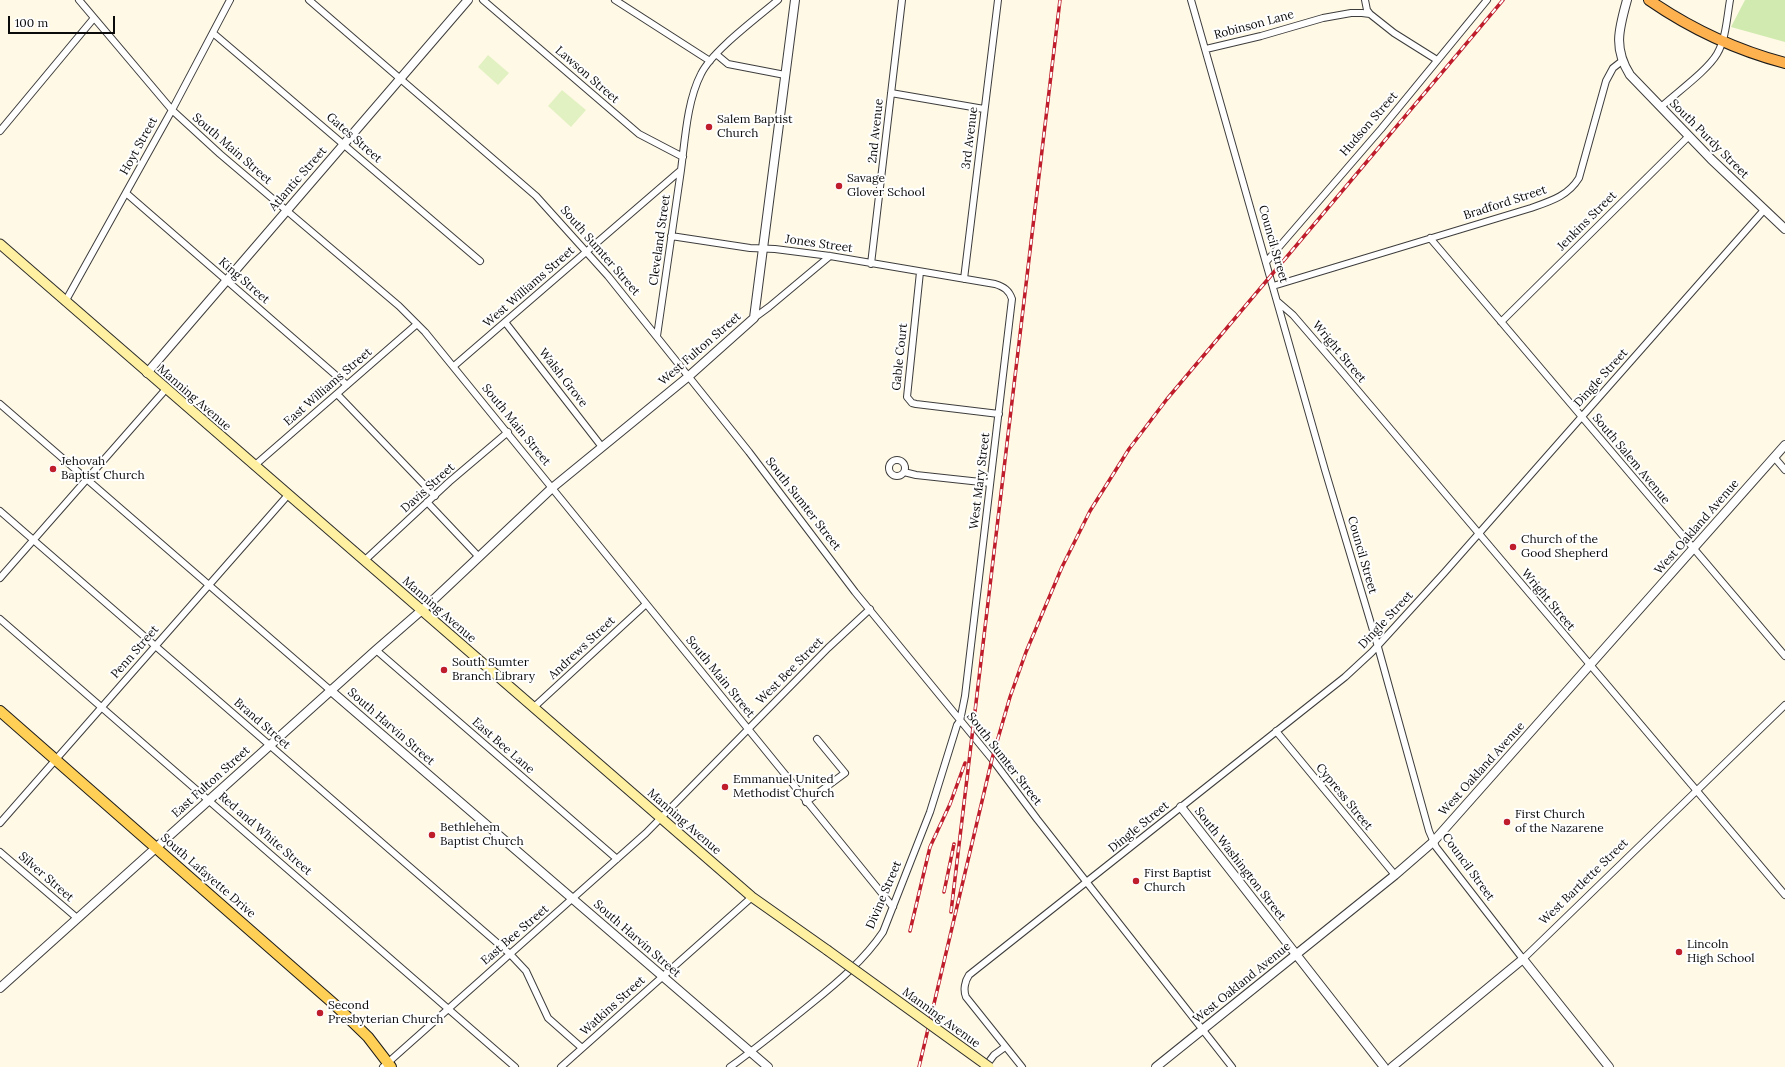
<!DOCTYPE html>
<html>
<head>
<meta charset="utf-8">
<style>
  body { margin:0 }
  #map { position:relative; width:1785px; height:1067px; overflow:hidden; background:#fff9e6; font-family:Lora,serif }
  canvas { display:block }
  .scale { position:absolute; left:8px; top:16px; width:107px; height:18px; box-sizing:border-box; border:2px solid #0a0a0a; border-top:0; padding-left:5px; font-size:12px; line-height:14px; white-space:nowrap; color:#0a0a0a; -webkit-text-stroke:3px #fff; paint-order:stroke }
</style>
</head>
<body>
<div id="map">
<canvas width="1785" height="1067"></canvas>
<div class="scale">100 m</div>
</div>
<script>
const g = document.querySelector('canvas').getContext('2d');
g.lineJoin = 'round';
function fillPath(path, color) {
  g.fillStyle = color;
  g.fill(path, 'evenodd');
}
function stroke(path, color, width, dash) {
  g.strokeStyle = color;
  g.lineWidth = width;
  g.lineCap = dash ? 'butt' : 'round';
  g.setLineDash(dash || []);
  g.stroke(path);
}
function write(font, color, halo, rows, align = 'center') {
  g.font = font + ' Lora,serif';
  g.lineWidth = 4;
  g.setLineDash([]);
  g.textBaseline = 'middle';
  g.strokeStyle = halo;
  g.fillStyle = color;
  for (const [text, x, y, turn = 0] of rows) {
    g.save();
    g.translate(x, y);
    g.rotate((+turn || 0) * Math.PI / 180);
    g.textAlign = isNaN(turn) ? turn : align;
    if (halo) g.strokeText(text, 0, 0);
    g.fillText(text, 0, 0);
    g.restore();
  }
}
fillPath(new Path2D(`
  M1745,0H1785V42L1731,27Z`), '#d0eaaf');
fillPath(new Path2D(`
  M488,55L509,73L498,85L478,67Z
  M562,90L586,110L571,127L548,106Z`), '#e2f1c1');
const minor = new Path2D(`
  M79,0L172,110L220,154L399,306L425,332L893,907
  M309,0L536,196L608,276L749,452L855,592L992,759L1037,819L1232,1067
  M483,0L639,134L683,157
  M615,0L710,61
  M1191,0L1325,470L1378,647L1429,831L1436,847L1523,959L1785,705
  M1365,0L1367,10L1370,14
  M213,33L480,261
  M1206,49L1261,36L1323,18L1351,13H1362L1370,14L1394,33L1437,60
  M716,54L728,64L785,75
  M891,93L984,109
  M1661,107C1676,93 1707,71 1717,54C1726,39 1727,17 1730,0
  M0,131L94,18
  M126,193L347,385
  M671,236L750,248L775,249L830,256L995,284C1004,287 1009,290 1012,299L965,696L960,721L957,725L930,812L883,932C864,960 838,982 812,1003C785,1025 758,1047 730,1067
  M1430,238L1785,656
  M1266,262L1381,129L1487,0
  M871,264L902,0
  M920,272L907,397L912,403L916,404L999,414
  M964,279L998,0
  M1273,286L1531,208C1551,201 1568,196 1579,178L1606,81L1613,68L1622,61
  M65,302L172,110L230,0
  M1278,302L1293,315L1343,373L1785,895
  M754,318L769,307L830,256
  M505,322L602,447
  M1501,322L1689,136
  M657,336L681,170
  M454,366L681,170C685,140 687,101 701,74C712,51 757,18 778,0
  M337,394L435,496
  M0,404L330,690
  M1774,457L1785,470
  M889 468a8 8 0 1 1 16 0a8 8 0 1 1-16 0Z
  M254,466L417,324
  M904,472L916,475L990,483
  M427,502L479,557
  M0,511L510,954L526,971L548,1018L582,1048
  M364,561L449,482L508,432
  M0,578L166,389
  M0,619L515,1067
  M376,650L617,859
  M533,708L646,604
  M1276,731L1395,875
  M806,802L845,773L817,739
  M0,823L288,495
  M0,852L77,918
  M383,1067L646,833L828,648L870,609
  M561,1067L752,897
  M985,1067L994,1055L1005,1047
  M1022,1067L966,997C963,990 965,981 969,975L1345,677L1372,652L1444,573L1764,210`);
const tertiary = new Path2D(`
  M1627,0C1619,29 1613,48 1630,75L1711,159L1785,229
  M147,373L468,0
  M330,690L768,1067
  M1181,807L1384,1067
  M0,988L376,650L430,603L552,488L689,376L754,318L795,0
  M1156,1067L1395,875L1433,842L1785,445
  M1392,1067L1523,959L1609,1067`);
const secondary = new Path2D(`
  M0,244L752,897L827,950`);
const primary = new Path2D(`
  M0,711L334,1004L368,1037L391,1067`);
const trunk = new Path2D(`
  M1649,0C1691,29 1736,50 1785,63`);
stroke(minor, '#3d3d3d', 8);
stroke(tertiary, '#3d3d3d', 10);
stroke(secondary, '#2c2c2c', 11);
stroke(primary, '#1b1b1b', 12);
stroke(trunk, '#1b1b1b', 12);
stroke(minor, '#fff', 6);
stroke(tertiary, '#fff', 8);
stroke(secondary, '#fff1a1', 9);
stroke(primary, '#ffcf56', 10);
stroke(trunk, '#feb14f', 10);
const rail = new Path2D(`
  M944,892L954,844
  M951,912L1060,0
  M910,931L930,847L950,804L965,763
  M919,1067L992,759L1010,697L1026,652L1062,567L1090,511L1129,449L1167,399L1503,0`);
stroke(rail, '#bf1d2b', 3.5);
stroke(rail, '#fff', 2, [6]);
const secondaryBridge = new Path2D(`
  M827,950L989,1067`);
stroke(secondaryBridge, '#2c2c2c', 11, []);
stroke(secondaryBridge, '#fff1a1', 9);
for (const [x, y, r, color] of [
  [709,127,4,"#bf1d2b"],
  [839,186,4,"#bf1d2b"],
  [53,469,4,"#bf1d2b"],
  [1513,547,4,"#bf1d2b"],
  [444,670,4,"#bf1d2b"],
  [725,787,4,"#bf1d2b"],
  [1507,822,4,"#bf1d2b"],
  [432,835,4,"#bf1d2b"],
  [1136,881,4,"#bf1d2b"],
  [1679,952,4,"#bf1d2b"],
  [320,1013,4,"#bf1d2b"]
]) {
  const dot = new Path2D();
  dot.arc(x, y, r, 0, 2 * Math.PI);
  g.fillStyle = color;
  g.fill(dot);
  stroke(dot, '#fff', 1.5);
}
write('12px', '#0a0a0a', '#fff', [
  ["Robinson Lane",1254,25,-15],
  ["Lawson Street",587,75,41],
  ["Hudson Street",1369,124,-49],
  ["2nd Avenue",876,131,-84],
  ["Gates Street",354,138,41],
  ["3rd Avenue",970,138,-83],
  ["South Purdy Street",1709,139,45],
  ["Hoyt Street",139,146,-61],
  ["South Main Street",232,149,41],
  ["Atlantic Street",298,179,-49],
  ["Bradford Street",1505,203,-18],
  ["Jenkins Street",1587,221,-45],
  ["Cleveland Street",660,240,-82],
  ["Jones Street",819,244,8],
  ["Council Street",1273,244,74],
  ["South Sumter Street",600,251,49],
  ["King Street",244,281,41],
  ["West Williams Street",529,287,-41],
  ["West Fulton Street",700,349,-41],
  ["Wright Street",1339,352,50],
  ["Gable Court",900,357,-84],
  ["Walsh Grove",563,378,52],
  ["Dingle Street",1601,378,-48],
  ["East Williams Street",328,387,-41],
  ["Manning Avenue",194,398,41],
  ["South Main Street",516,425,51],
  ["South Salem Avenue",1631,459,50],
  ["West Mary Street",980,481,-83],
  ["Davis Street",428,488,-42],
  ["South Sumter Street",803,504,52],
  ["West Oakland Avenue",1697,527,-49],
  ["Council Street",1362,555,74],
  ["Wright Street",1548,600,50],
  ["Manning Avenue",439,610,41],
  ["Dingle Street",1386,620,-47],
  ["Andrews Street",582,648,-43],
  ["Penn Street",135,652,-49],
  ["West Bee Street",790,671,-45],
  ["South Main Street",720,677,51],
  ["Brand Street",262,724,41],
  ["South Harvin Street",391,727,41],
  ["East Bee Lane",503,746,41],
  ["South Sumter Street",1004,759,52],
  ["West Oakland Avenue",1482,769,-48],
  ["East Fulton Street",211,782,-42],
  ["Cypress Street",1344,797,51],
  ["Manning Avenue",684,822,41],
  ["Dingle Street",1139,827,-39],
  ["Red and White Street",265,834,41],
  ["South Washington Street",1240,864,52],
  ["Council Street",1468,867,54],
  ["South Lafayette Drive",208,876,41],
  ["Silver Street",46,877,41],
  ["West Bartlette Street",1584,882,-44],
  ["Divine Street",884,895,-67],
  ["East Bee Street",515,935,-41],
  ["South Harvin Street",637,939,41],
  ["West Oakland Avenue",1242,983,-39],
  ["Watkins Street",613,1006,-42],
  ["Manning Avenue",941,1018,36]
]);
write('12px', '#0a0a0a', '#fff', [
  ["Salem Baptist",717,120],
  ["Church",717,134],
  ["Savage",847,179],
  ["Glover School",847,193],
  ["Jehovah",61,462],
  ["Baptist Church",61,476],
  ["Church of the",1521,540],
  ["Good Shepherd",1521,554],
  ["South Sumter",452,663],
  ["Branch Library",452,677],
  ["Emmanuel United",733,780],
  ["Methodist Church",733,794],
  ["First Church",1515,815],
  ["of the Nazarene",1515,829],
  ["Bethlehem",440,828],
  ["Baptist Church",440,842],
  ["First Baptist",1144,874],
  ["Church",1144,888],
  ["Lincoln",1687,945],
  ["High School",1687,959],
  ["Second",328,1006],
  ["Presbyterian Church",328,1020]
], 'left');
</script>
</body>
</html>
